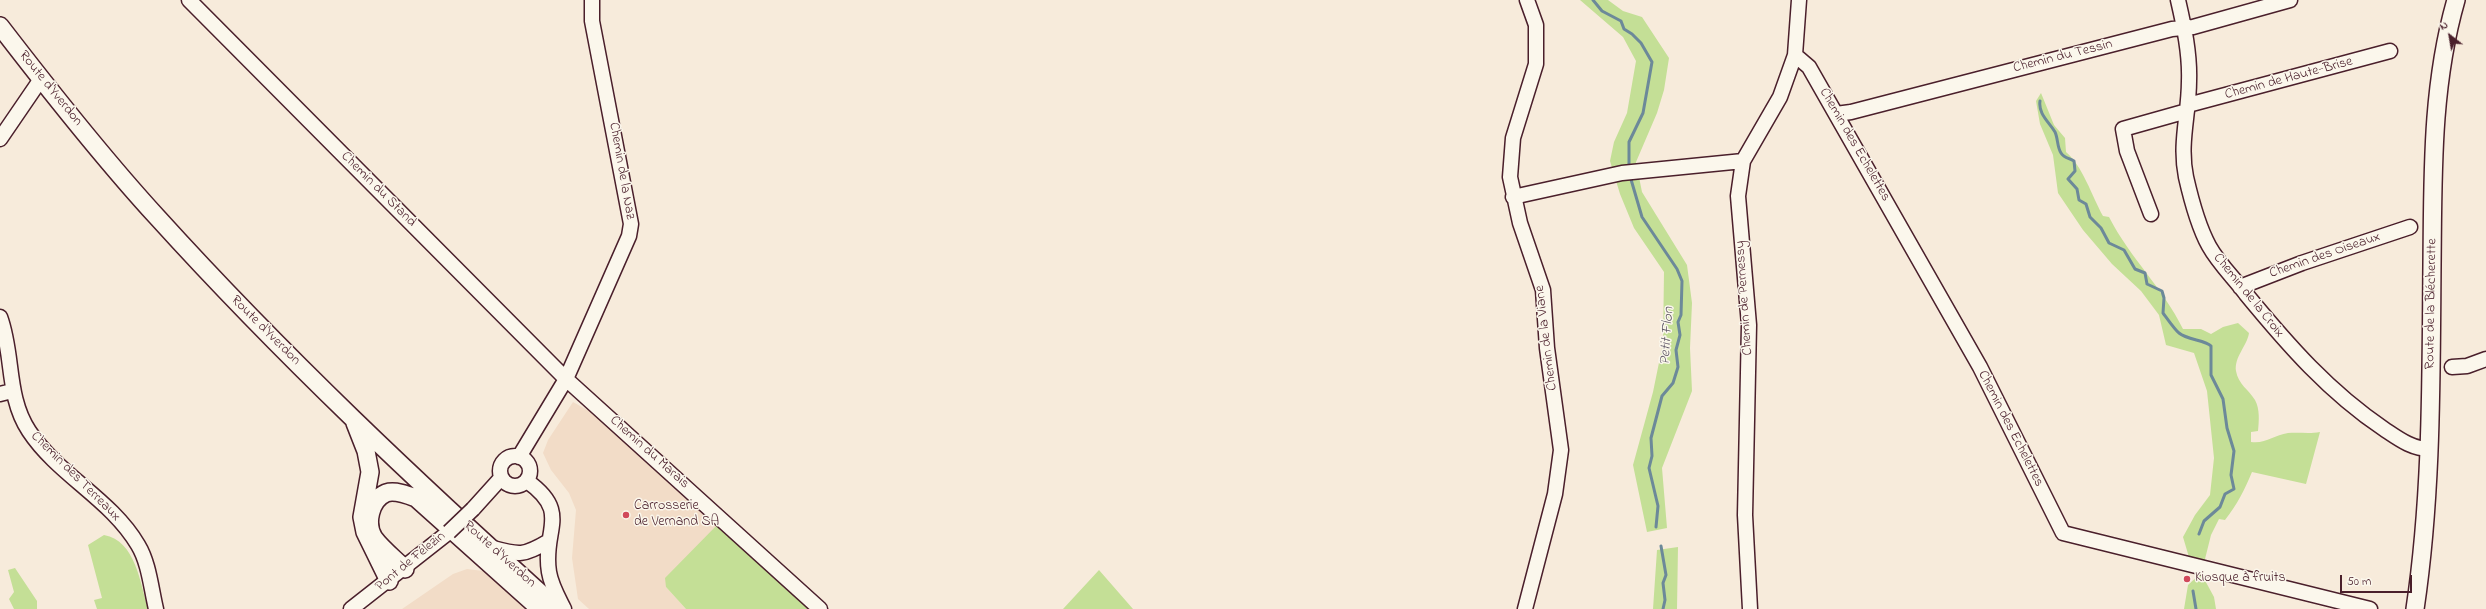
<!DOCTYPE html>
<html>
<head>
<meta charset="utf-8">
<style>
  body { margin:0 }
  #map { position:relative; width:2486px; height:609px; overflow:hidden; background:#f7ebdb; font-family:"Indie Flower",sans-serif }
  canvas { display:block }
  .north { position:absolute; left:2430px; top:16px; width:40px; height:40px; -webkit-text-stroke:3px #fbf7ec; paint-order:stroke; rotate:329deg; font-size:11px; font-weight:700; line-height:16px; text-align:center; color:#4a1f2b }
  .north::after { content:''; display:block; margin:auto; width:14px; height:18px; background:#4a1f2b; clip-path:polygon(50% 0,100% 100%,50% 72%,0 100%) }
  .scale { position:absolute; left:2340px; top:575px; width:72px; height:18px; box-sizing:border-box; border:2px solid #4a1f2b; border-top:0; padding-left:5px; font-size:12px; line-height:14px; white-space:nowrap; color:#4a1f2b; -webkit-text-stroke:3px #fbf7ec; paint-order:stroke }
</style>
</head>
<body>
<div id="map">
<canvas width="2486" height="609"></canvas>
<div class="north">N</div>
<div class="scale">50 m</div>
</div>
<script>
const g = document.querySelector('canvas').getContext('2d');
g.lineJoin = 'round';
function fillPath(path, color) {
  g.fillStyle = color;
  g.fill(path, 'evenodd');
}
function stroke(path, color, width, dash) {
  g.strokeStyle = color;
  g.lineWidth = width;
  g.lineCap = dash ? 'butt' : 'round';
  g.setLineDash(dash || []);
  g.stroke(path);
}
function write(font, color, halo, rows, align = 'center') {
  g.font = font + ' "Indie Flower",sans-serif';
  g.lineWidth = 3;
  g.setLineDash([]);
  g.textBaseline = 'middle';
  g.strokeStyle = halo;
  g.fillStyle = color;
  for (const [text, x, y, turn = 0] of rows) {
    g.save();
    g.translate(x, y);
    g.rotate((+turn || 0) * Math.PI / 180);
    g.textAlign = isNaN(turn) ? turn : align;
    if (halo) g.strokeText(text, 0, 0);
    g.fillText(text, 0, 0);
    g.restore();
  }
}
fillPath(new Path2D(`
  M573,402L598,416L720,522L666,587L686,609H589L578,599L572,558L576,510L569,493L551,470L543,453L548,440Z
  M467,569L483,571L495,575L535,609H402L453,574Z`), '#f2dcc7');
fillPath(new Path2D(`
  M1580,0H1608L1623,11L1642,17L1669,58L1664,90L1657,113L1636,162L1642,192L1687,265L1692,303L1690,348L1692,391L1662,468L1667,528L1647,532L1633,465L1653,392L1663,343L1664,272L1634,228L1620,194L1610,161L1614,142L1627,113L1636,61L1623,37Z
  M2041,93L2054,125L2065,138L2066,152C2082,165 2092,196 2103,216L2109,217C2130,258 2163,288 2183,329H2201L2211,334L2223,327L2238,323L2249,333C2247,346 2234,357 2236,371C2238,384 2249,390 2255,400C2260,409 2259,421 2258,431L2251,432V442C2266,444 2274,435 2288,433C2299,432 2309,434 2320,432L2306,484L2252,472C2245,489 2237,505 2225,520L2219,519L2211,535L2203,567L2191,564L2183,537L2195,515L2210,495L2214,458L2207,391L2194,353L2166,345L2159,315L2141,291L2112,264L2083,230L2058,193L2053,155L2040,124L2036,101Z
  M720,522L815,609H686L666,587L665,578Z
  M104,535C136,541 140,583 148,609H97L94,600L102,598L88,545Z
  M1678,547L1677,609H1653L1657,550Z
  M15,568L37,601V609H14L9,599L14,592L8,570Z
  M1099,570L1133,609H1063Z
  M2201,573L2214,597L2216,609H2184L2188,585Z`), '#c4df96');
stroke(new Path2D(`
  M1593,0L1602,11L1621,21L1624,29L1632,34L1641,43L1652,62L1643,113L1629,142V168
  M2040,101C2038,114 2049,122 2055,132C2058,138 2057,147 2061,153C2064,158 2069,158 2074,161L2075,171L2068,179L2077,189L2079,200L2086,204L2090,217L2101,228L2109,243L2124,250L2135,269L2145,273L2147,284L2162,291L2164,298L2163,313C2166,317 2175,330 2179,333C2187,340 2206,340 2211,346V375L2223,399L2227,428L2234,451L2231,475L2234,489L2225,494L2220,507L2204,521L2199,534
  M1630,176L1642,217L1677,269L1682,281L1681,315L1678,322L1680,335L1676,350L1678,367L1673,383L1662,396L1651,438L1652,456L1649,468L1658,506L1656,527
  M1661,546L1666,575L1663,583L1665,600L1663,609
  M2193,591L2196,609`), '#6c8999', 3);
const minor = new Path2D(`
  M189,0L566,379L820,609
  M2178,0C2184,26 2190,54 2189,81C2189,115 2179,143 2186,177C2191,199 2198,226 2209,246C2219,264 2234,278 2246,294C2288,345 2329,392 2384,429C2399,439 2412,449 2430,449
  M1795,55L1809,67L1980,367L2063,533L2370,609
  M2188,105L2390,51
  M1836,114L1851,112L2172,29L2193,27L2290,0
  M0,139L41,79
  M1513,197L1622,173L1743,161
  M2151,214L2127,151L2123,129L2187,111
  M2240,287L2302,263L2410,227
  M0,317C14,355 6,396 29,431C58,475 111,499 138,545C149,563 151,588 156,609
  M2452,367L2467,366L2486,359
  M0,394L12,391
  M500 471a15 15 0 1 1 30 0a15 15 0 1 1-30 0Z
  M519,457L566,379L629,236L631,224L592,21V0
  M527,481C572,513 542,530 549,572C551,585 558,597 564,609
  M473,509L501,478
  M489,547C519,555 522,557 549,541
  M351,609L449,532
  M1525,609L1555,494L1561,450L1547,348L1543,290L1520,223L1510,177L1513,138L1536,64V25L1527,0
  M1750,609L1745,515L1749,325L1738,196L1743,161L1780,97L1795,55L1799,0`);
const major = new Path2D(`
  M0,26C50,91 102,157 157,217C283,356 419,484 558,609
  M355,423L366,451L370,472L362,517L365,532L389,581
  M405,569C395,559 382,549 374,538C365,524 370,500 386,493C395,490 408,495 416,498L540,609
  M2415,609C2432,495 2431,380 2432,265C2433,176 2431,87 2456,0`);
stroke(minor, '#4a1f2b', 17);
stroke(major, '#4a1f2b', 20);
stroke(minor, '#fbf7ec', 14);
stroke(major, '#fbf7ec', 17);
const minorBridge = new Path2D(`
  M449,532L473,509`);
stroke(minorBridge, '#4a1f2b', 17, []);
stroke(minorBridge, '#fbf7ec', 14);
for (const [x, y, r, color] of [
  [626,515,4,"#d1495b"],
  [2187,579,4,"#d1495b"]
]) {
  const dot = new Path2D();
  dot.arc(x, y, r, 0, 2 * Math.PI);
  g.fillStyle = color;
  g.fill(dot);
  stroke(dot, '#fbf7ec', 1.5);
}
write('14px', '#4a1f2b', '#fbf7ec', [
  ["Chemin du Tessin",2063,57,-14],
  ["Chemin de Haute-Brise",2289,79,-15],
  ["Route d'Yverdon",50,89,51],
  ["Chemin des Echelettes",1854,145,60],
  ["Chemin de la Naz",621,171,80],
  ["Chemin du Stand",378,190,45],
  ["Chemin des Oiseaux",2325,256,-19],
  ["Chemin de la Croix",2248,296,51],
  ["Chemin de Pernessy",1745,298,-94],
  ["Route de la Blécherette",2432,304,-89],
  ["Route d'Yverdon",265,331,45],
  ["Chemin de la Viane",1547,338,-97],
  ["Chemin des Echelettes",2010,429,63],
  ["Chemin du Marais",649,453,42],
  ["Chemin des Terreaux",75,477,45],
  ["Route d'Yverdon",499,555,42],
  ["Pont de Félezin",411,562,-39]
]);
write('14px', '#4a1f2b', '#fbf7ec', [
  ["Carrosserie",634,507],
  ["de Vernand SA",634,523],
  ["Kiosque à fruits",2195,579]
], 'left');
write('italic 15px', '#5b5462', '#fbf7ec', [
  ["Petit Flon",1668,336,-86]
]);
</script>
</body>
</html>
